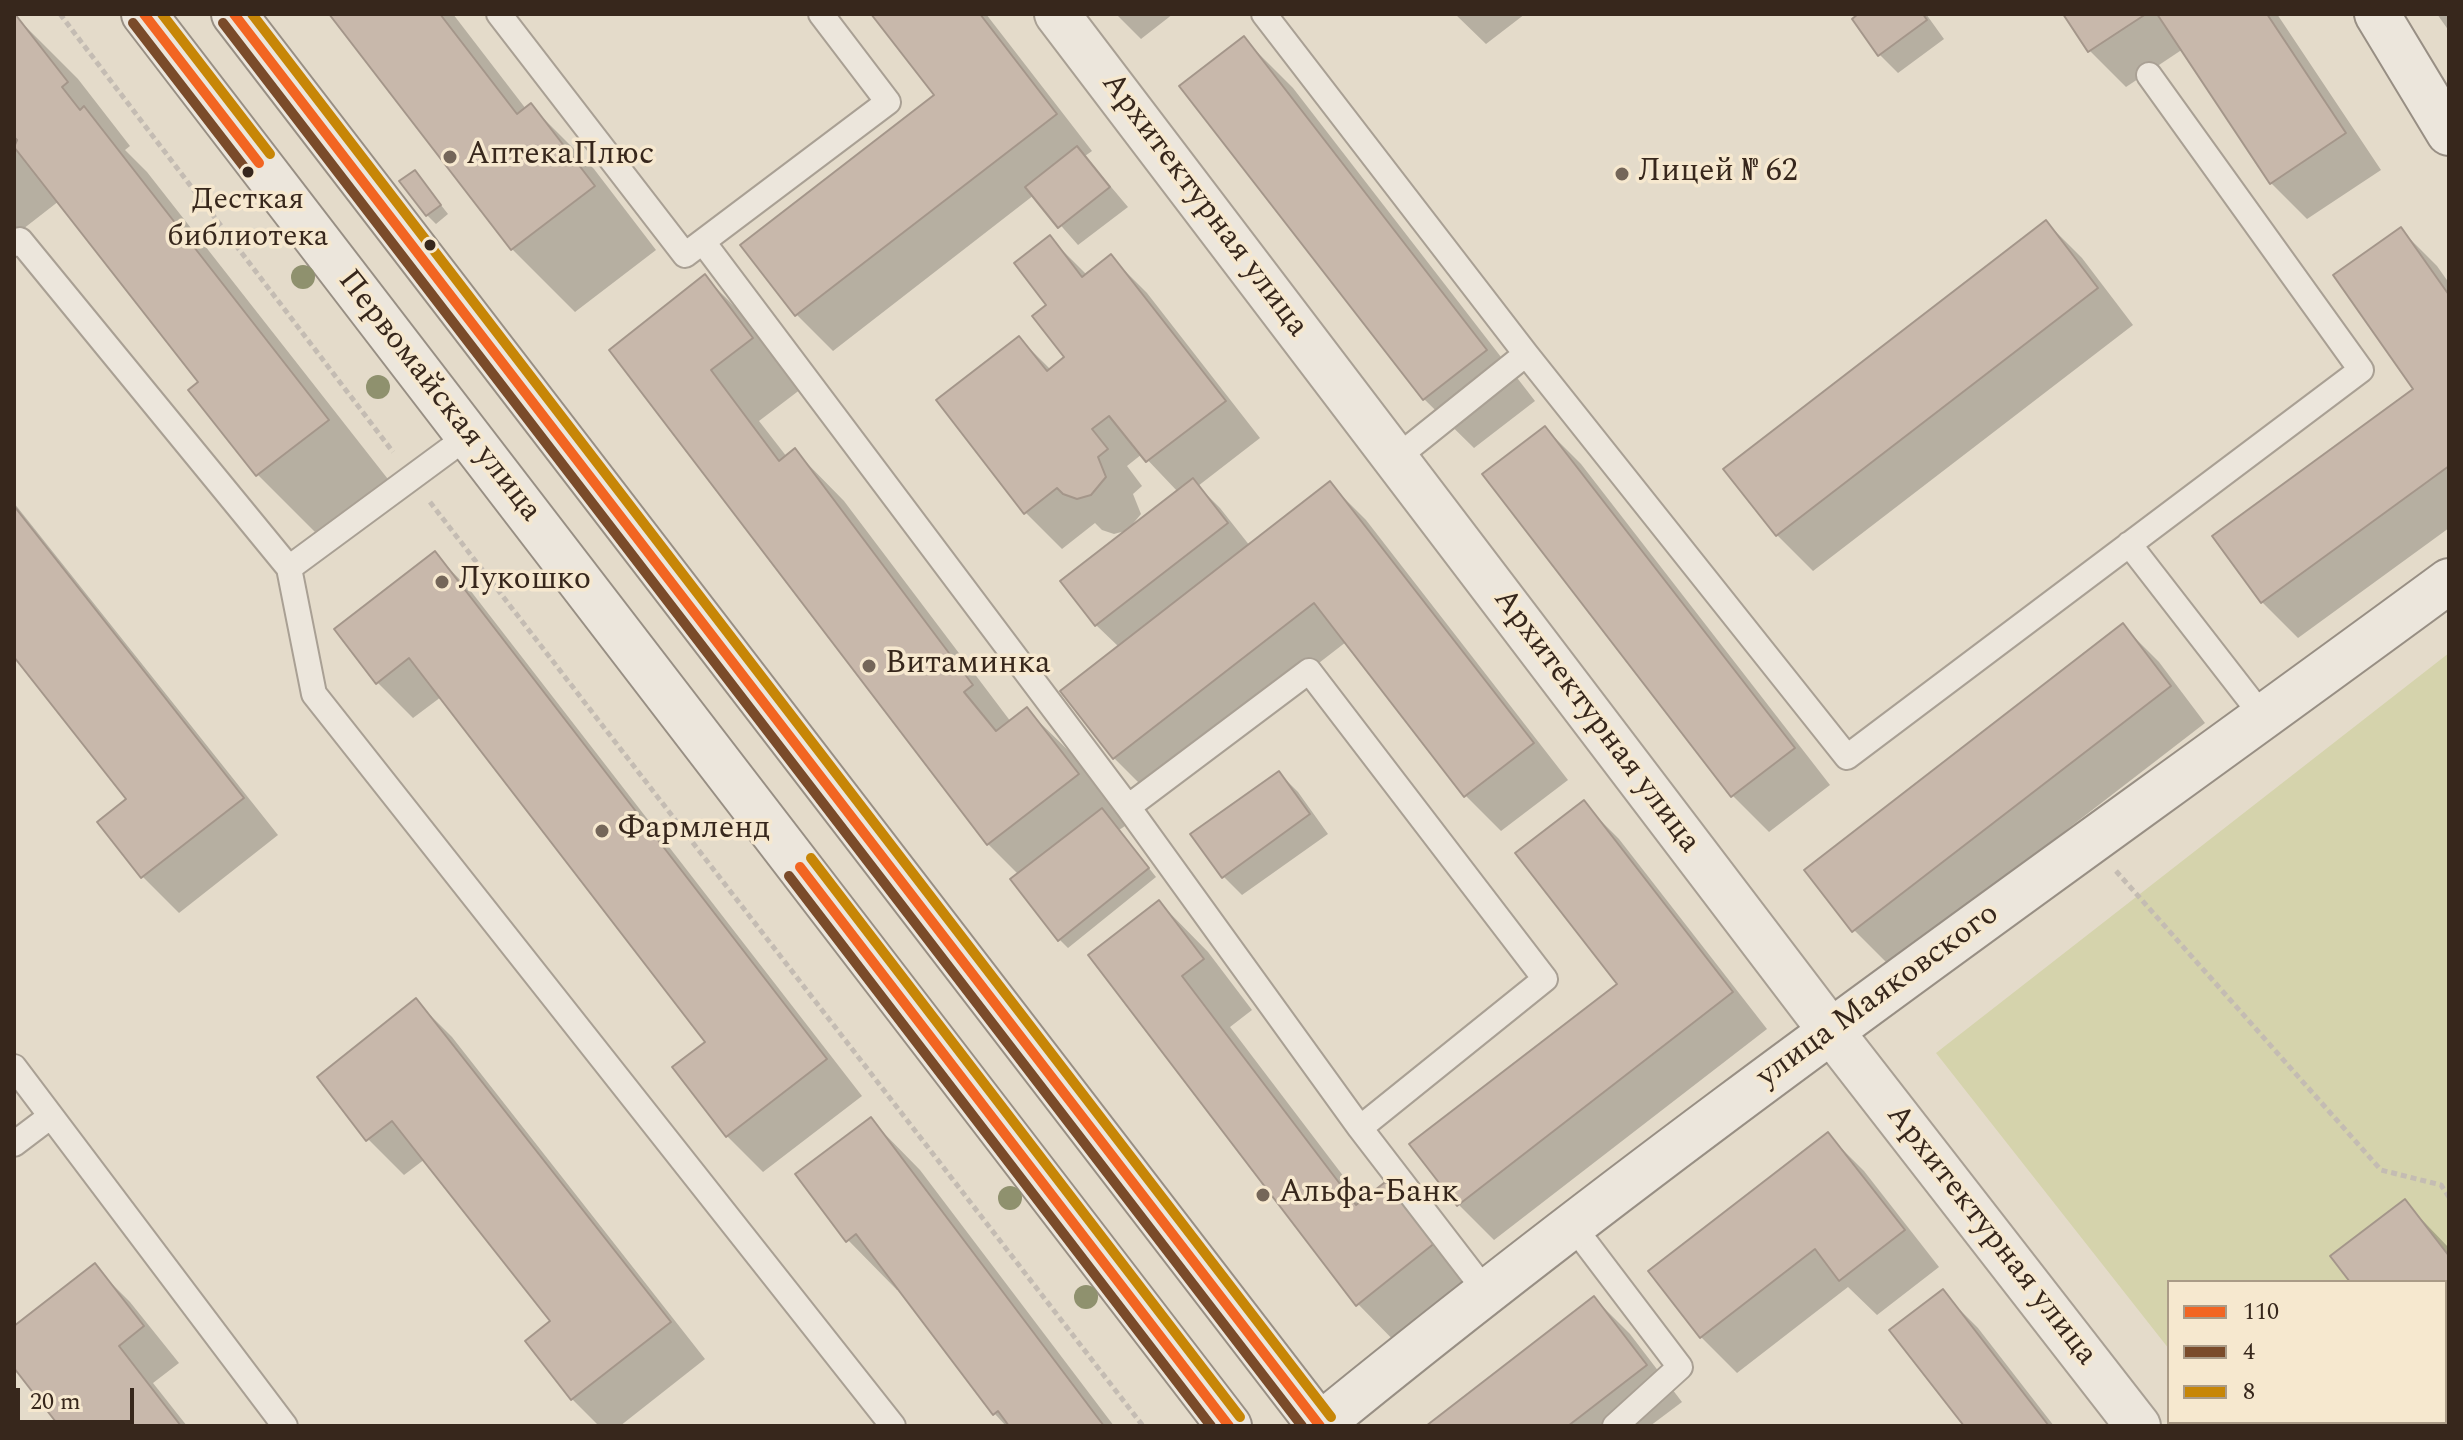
<!DOCTYPE html>
<html>
<head>
<meta charset="utf-8">
<style>
  body { margin:0 }
  #map { position:relative; width:2463px; height:1440px; overflow:hidden; background:#e4dbca; font-family:Spectral,serif }
  canvas { display:block }
  .frame { position:absolute; inset:0; border:16px solid #37271c; pointer-events:none }
  .legend { position:absolute; left:2167px; top:1280px; width:280px; height:144px; box-sizing:border-box; background:#f6e8cf; border:2px solid #aa9b87; margin:0; padding:10px 14px; list-style:none; font-size:24px; color:#37271c }
  .legend li { display:flex; align-items:center; gap:16px; height:40px }
  .legend b { width:40px; border:2px solid #aa9b87 }
  .scale { position:absolute; left:16px; top:1388px; width:118px; height:36px; box-sizing:border-box; border:4px solid #37271c; border-top:0; padding-left:10px; font-size:24px; line-height:28px; white-space:nowrap; color:#37271c; -webkit-text-stroke:6px #f6e8cf; paint-order:stroke }
</style>
</head>
<body>
<div id="map">
<canvas width="2463" height="1440"></canvas>
<div class="frame"></div>
<ul class="legend">
<li><b style="height:10px;background:#f26522"></b>110</li>
<li><b style="height:10px;background:#7a4b2a"></b>4</li>
<li><b style="height:10px;background:#c78607"></b>8</li>
</ul>
<div class="scale">20 m</div>
</div>
<script>
const g = document.querySelector('canvas').getContext('2d');
g.lineJoin = 'round';
function fillPath(path, color) {
  g.fillStyle = color;
  g.fill(path, 'evenodd');
}
function stroke(path, color, width, dash) {
  g.strokeStyle = color;
  g.lineWidth = width;
  g.lineCap = dash ? 'butt' : 'round';
  g.setLineDash(dash || []);
  g.stroke(path);
}
function write(font, color, halo, rows, align = 'center') {
  g.font = font + ' Spectral,serif';
  g.lineWidth = 7;
  g.setLineDash([]);
  g.textBaseline = 'middle';
  g.strokeStyle = halo;
  g.fillStyle = color;
  for (const [text, x, y, turn = 0] of rows) {
    g.save();
    g.translate(x, y);
    g.rotate((+turn || 0) * Math.PI / 180);
    g.textAlign = isNaN(turn) ? turn : align;
    if (halo) g.strokeText(text, 0, 0);
    g.fillText(text, 0, 0);
    g.restore();
  }
}
fillPath(new Path2D(`
  M2449,653V1426H2230L2227,1422H2445V1282H2169V1349L1936,1053Z`), '#d5d3ac');
fillPath(new Path2D(`
  M332,14H453L526,109L531,106L594,169L656,250L575,312L512,249Z
  M873,14H986L1092,151L1085,156L1128,207L1078,245L1034,195L833,351L797,315L936,95Z
  M1116,14H1173L1141,39Z
  M1455,14H1525L1486,44Z
  M1861,14H1926L1944,39L1898,73L1880,55Z
  M2065,14H2277L2381,170L2307,219L2271,183L2183,49L2126,87L2090,51Z
  M2437,14H2449V31Z
  M15,16L78,79L130,146L125,150L147,172L391,483L321,538L258,475L191,390L201,382L59,201L14,236Z
  M1244,39L1293,88L1535,401L1474,448L1424,399Z
  M415,172L448,214L436,224L427,215Z
  M2046,222L2082,258L2133,325L1813,571L1777,535Z
  M2401,230L2437,266L2449,283V528L2298,638L2262,602L2214,537L2416,389Z
  M1050,238L1087,275L1111,257L1147,293L1260,438L1198,486L1220,508L1250,546L1330,484L1366,520L1568,780L1501,831L1465,795L1346,642L1150,794L1114,758L1119,647L1096,625L1062,582L1129,530L1114,534L1102,530L1095,523L1062,549L1026,513L938,401L1019,338L1051,370L1067,358L1049,305ZM1142,454L1178,492L1131,526L1141,514L1133,494L1142,486L1127,466Z
  M705,277L754,326L801,389L759,421L787,457L795,451L844,501L1011,722L1027,710L1077,759L1128,824L1119,830L1156,877L1068,948L1059,939L1019,875L988,844L612,350Z
  M1545,428L1581,464L1830,785L1769,832L1733,796L1485,475Z
  M14,503L278,835L179,913L143,877L100,822L129,799L14,653Z
  M434,553L470,590L862,1096L763,1172L727,1136L708,1042L441,697L413,718L377,682Z
  M2123,626L2159,662L2205,723L1890,966L1854,930Z
  M1279,773L1298,792L1328,834L1242,895L1223,876Z
  M1583,803L1619,839L1767,1029L1494,1240L1458,1204L1619,985Z
  M1159,902L1208,952L1252,1010L1230,1027L1363,1202L1389,1182L1484,1292L1407,1354L1358,1304L1091,956Z
  M416,1001L452,1037L705,1359L620,1426H599L572,1399L553,1322L425,1159L404,1175L368,1139Z
  M871,1120L920,1170L1114,1426H1006L995,1414L899,1288L897,1290L848,1240Z
  M1828,1135L1864,1171L1939,1267L1877,1315L1848,1287L1737,1373L1701,1337L1651,1271Z
  M2405,1202L2449,1248V1386L2445,1389V1282H2353Z
  M94,1266L130,1302L179,1363L153,1383L187,1426H62L14,1365V1329Z
  M1942,1292L1978,1328L2054,1426H1966Z
  M1594,1298L1630,1334L1682,1402L1650,1426H1429Z`), '#0003');
const building = new Path2D(`
  M15,14L68,82L62,87L80,110L84,106L329,420L256,476L188,390L198,382L14,147L17,140L14,137Z
  M329,14H440L517,114L531,103L595,186L511,250Z
  M871,14H980L1057,114L795,316L740,245L934,95Z
  M1858,14H1923L1927,20L1878,56L1852,19Z
  M2063,14H2146L2088,52Z
  M2157,14H2267L2346,133L2270,184Z
  M1244,36L1487,350L1423,400L1179,86Z
  M1077,146L1110,187L1058,228L1025,187Z
  M415,170L441,205L426,216L399,181Z
  M2046,220L2098,288L1776,536L1723,469Z
  M2401,227L2449,295V466L2261,603L2212,536L2413,389L2333,275Z
  M1050,235L1082,277L1111,254L1226,401L1146,462L1109,416L1092,429L1108,449L1098,457L1106,477L1091,495L1077,499L1063,494L1057,488L1024,514L936,400L1019,336L1047,371L1064,357L1032,316L1046,305L1014,263Z
  M705,274L753,338L711,370L779,461L795,448L973,685L964,692L996,731L1027,707L1079,774L987,845L609,350Z
  M1545,426L1795,748L1731,797L1482,474Z
  M1193,478L1228,523L1095,626L1060,581Z
  M1330,481L1534,743L1464,797L1314,603L1113,759L1060,691Z
  M14,506L244,798L141,878L97,822L126,799L14,657Z
  M435,551L827,1059L726,1137L672,1067L705,1042L409,658L376,684L334,629Z
  M2123,623L2171,686L1852,932L1804,870Z
  M1279,771L1310,814L1222,878L1190,834Z
  M1584,800L1733,992L1457,1206L1409,1144L1617,984L1515,853Z
  M1102,808L1149,868L1058,941L1010,879Z
  M1159,900L1204,959L1182,976L1356,1205L1389,1179L1436,1242L1356,1306L1088,955Z
  M416,998L671,1322L571,1400L525,1341L550,1321L392,1121L366,1141L317,1077Z
  M871,1117L1104,1426H1009L998,1411L993,1415L856,1234L846,1242L795,1174Z
  M1828,1132L1905,1230L1839,1281L1815,1249L1700,1338L1648,1271Z
  M2405,1199L2449,1256V1323L2445,1326V1282H2350L2330,1256Z
  M95,1263L144,1326L119,1346L181,1426H59L14,1368V1326Z
  M1943,1289L2049,1426H1964L1889,1330Z
  M1594,1296L1647,1365L1568,1426H1426Z`);
fillPath(building, '#c8b8ab');
stroke(building, '#a4968a', 2);
const lane = new Path2D(`
  M499,14L685,255L888,102L821,14
  M1264,14L1526,354L1847,757L2361,370L2149,75
  M703,242L1128,807L1309,671L1545,979L1360,1128L1487,1293
  M14,244L20,240L289,568L468,436
  M1395,459L1526,354
  M2129,544L2264,718
  M289,568L314,694L893,1426
  M1128,807L1360,1128
  M14,1067L51,1116L14,1144
  M51,1116L285,1426
  M1573,1226L1680,1367L1615,1426`);
const street = new Path2D(`
  M1057,14L1830,1030L2138,1426`);
const secondary = new Path2D(`
  M144,14L1229,1426
  M234,14L1320,1426
  M2377,14L2449,133
  M1319,1426C1683,1128 2070,860 2449,581`);
stroke(lane, '#a9a094', 28);
stroke(street, '#a9a094', 48);
stroke(secondary, '#988f84', 48);
stroke(new Path2D(`
  M60,14L393,452
  M430,502L1143,1426
  M2116,871L2381,1170L2441,1185L2449,1197`), '#c4bcb3', 5, [6, 4]);
stroke(lane, '#ece6dc', 24);
stroke(street, '#ece6dc', 44);
stroke(secondary, '#ece6dc', 44);
stroke(new Path2D(`
  M144,14L259,163
  M234,14L1320,1426
  M800,867L1229,1426`), '#f26522', 10);
stroke(new Path2D(`
  M133,23L248,172
  M223,23L1302,1426
  M789,876L1211,1426`), '#7a4b2a', 10);
stroke(new Path2D(`
  M162,14L270,154
  M252,14L1331,1417
  M811,858L1240,1417`), '#c78607', 10);
g.fillStyle = '#8f916e';
for (const [x, y] of [
  [303,277],
  [378,387],
  [1010,1198],
  [1086,1297]
]) {
  g.beginPath();
  g.arc(x, y, 12, 0, 2 * Math.PI);
  g.fill();
}
for (const [x, y, r, color] of [
  [450,157,8,"#746659"],
  [248,172,7,"#37271c"],
  [1622,174,8,"#746659"],
  [430,245,7,"#37271c"],
  [442,582,8,"#746659"],
  [869,666,8,"#746659"],
  [602,831,8,"#746659"],
  [1263,1195,8,"#746659"]
]) {
  const dot = new Path2D();
  dot.arc(x, y, r, 0, 2 * Math.PI);
  g.fillStyle = color;
  g.fill(dot);
  stroke(dot, '#f6e8cf', 3);
}
write('30px', '#37271c', '#f6e8cf', [
  ["Десткая",248,202],
  ["библиотека",248,239]
]);
write('32px', '#37271c', '#f6e8cf', [
  ["АптекаПлюс",466,157],
  ["Лицей № 62",1638,174],
  ["Лукошко",458,582],
  ["Витаминка",885,666],
  ["Фармленд",618,831],
  ["Альфа-Банк",1279,1195]
], 'left');
write('32px', '#37271c', '#f6e8cf', [
  ["Архитектурная улица",1203,206,53],
  ["Первомайская улица",438,397,52],
  ["Архитектурная улица",1595,722,53],
  ["улица Маяковского",1879,997,-36],
  ["Архитектурная улица",1990,1236,52]
]);
</script>
</body>
</html>
